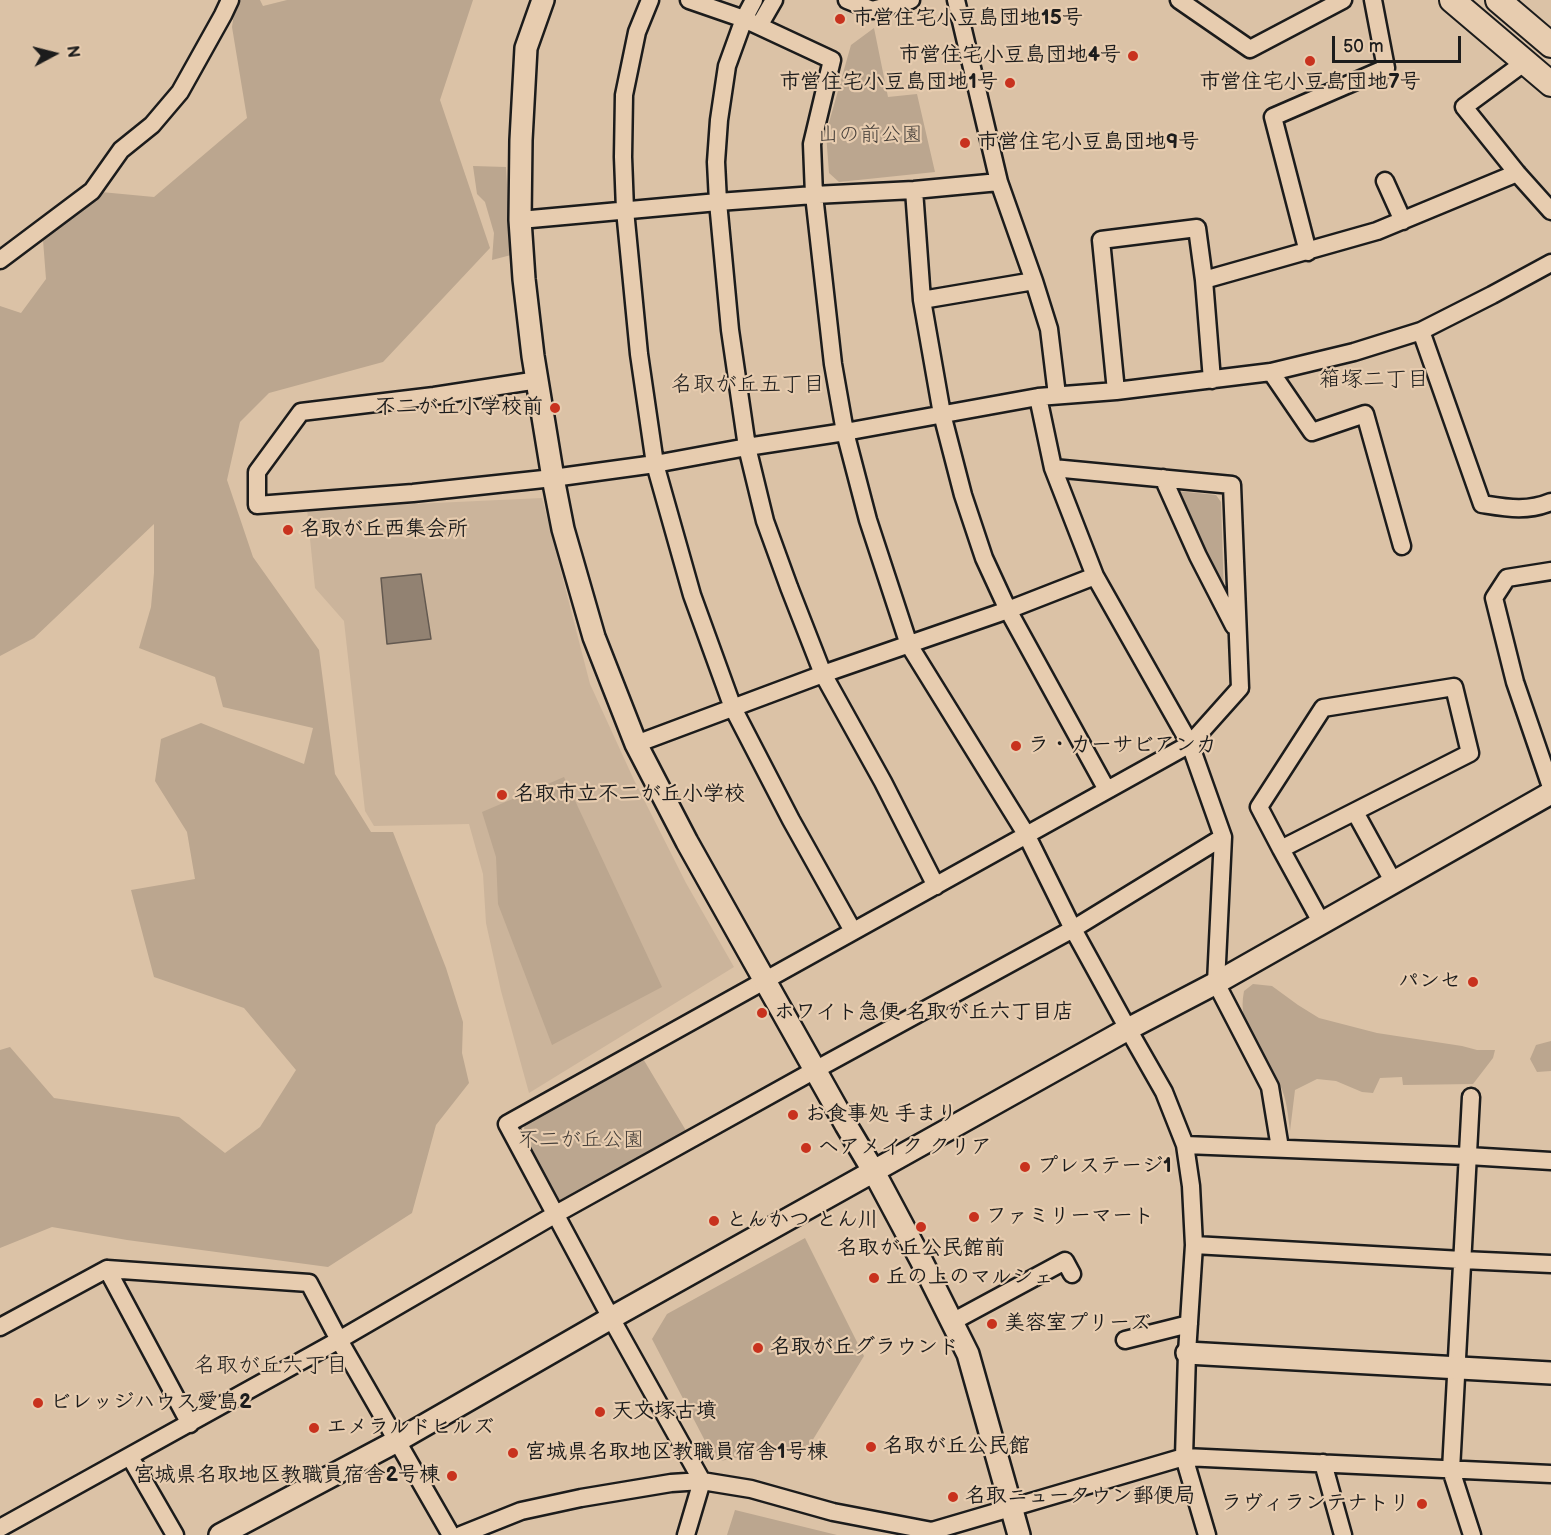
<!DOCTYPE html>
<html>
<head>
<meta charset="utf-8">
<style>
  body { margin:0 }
  #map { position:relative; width:1551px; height:1535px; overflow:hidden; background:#dbc2a6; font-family:"Balsamiq Sans",sans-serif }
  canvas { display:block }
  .north { position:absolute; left:24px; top:24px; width:60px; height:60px; -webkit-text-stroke:4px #e7ccaf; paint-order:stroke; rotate:83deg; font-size:16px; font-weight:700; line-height:24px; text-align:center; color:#1c1c1c }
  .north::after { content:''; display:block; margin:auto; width:21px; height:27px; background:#1c1c1c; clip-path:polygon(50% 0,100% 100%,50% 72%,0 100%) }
  .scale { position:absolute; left:1332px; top:36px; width:129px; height:27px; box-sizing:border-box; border:3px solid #1c1c1c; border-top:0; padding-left:8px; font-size:18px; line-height:21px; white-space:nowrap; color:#1c1c1c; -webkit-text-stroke:4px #e7ccaf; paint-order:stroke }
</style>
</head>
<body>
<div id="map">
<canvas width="1551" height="1535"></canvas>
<div class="north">N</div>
<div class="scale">50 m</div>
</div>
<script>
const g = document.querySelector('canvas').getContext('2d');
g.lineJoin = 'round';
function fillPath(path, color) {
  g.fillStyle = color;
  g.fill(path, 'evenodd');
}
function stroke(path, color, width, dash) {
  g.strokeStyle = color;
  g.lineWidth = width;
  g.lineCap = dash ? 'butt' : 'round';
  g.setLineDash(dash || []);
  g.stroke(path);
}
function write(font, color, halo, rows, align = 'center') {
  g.font = font + ' "Balsamiq Sans","Klee One",sans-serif';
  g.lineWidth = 4.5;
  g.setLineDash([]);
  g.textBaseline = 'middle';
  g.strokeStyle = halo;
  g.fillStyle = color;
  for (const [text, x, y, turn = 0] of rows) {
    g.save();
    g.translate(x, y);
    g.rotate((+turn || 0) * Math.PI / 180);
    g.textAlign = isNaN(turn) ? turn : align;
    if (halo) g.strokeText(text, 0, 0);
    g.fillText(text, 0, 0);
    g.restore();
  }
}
fillPath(new Path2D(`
  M542,498L590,684L634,780L686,883L734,967L529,1093L501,991L486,923L483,874L469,824L374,826L365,811L344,621L315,588L307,509Z`), '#cbb49b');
fillPath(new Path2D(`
  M241,0H260L263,6L287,0H473L440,100L490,248L383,362L269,393L240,422L227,480L253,557L319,650L335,774L371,832H393L446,968L463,1022L462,1053L469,1083L436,1125L412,1213L328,1267L127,1240L52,1227L0,1248V1050L10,1047L54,1098L179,1117L225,1153L260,1127L296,1070L244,1008L154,977L131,890L195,879L187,832L155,781L161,739L201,723L304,764L313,728L223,707L215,677L139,648L151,607L154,573V524L34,638L0,656V306L21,313L46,279L43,240L101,192L154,197L247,118L232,27L235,7Z
  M874,28L888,97L917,94L935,172L839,182L829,173L826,133L851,45Z
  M473,166L506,167L511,255L492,260L494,233L485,202L477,194Z
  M1177,491L1216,495L1221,502L1224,596Z
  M564,777L662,987L552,1045L498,904L496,857L482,812Z
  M1253,984L1272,986L1298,1005L1319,1018L1377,1033L1462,1046L1477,1050H1495L1493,1058L1473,1084L1403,1085L1402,1077L1380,1078L1373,1093L1362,1092L1336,1081L1317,1079L1295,1090L1290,1131C1288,1116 1287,1099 1280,1085C1264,1054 1236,1030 1244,991Z
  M1551,1041V1071L1537,1072L1530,1059L1536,1045Z
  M642,1057L688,1134L568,1200L558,1202L523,1139L525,1120Z
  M805,1238L864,1356L806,1451L770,1446L749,1455L716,1462L652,1339L667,1314Z
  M735,1510L837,1535H727Z`), '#bba68f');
const water = new Path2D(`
  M421,574L431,639L387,644L381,578Z`);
fillPath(water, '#928272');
stroke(water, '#635950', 1.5);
const minor = new Path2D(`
  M650,0L637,32L624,95L623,157L625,210L639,354L655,464L692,595L733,708L791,820L853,931
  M689,0L744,19L832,60L812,144L814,195L833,364L845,432L868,520L909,645L1026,834L1073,929L1128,1029L1164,1092L1185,1145L1191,1186L1194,1245L1187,1353L1184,1457L1207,1535
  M754,0L744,19L727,66L719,120L716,162L718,202L730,330L747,447L765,521L789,587L823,674L883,782L936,886
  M847,0L872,10L911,0
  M956,0L999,182L1034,281L1049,329L1057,395
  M1179,0L1250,49L1343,0
  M759,26L774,0
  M1525,62L1464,107L1517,173L1551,211
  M1385,181L1403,221
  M914,190L922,300L942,414L963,495L984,558L1008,610L1107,790
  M520,220L718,202L814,195L914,190L999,182
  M1308,252L1273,117L1386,68L1373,0
  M0,260L92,191L121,150L152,125L180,92L223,15L230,0
  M1204,280L1377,231L1517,173
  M922,300L1034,281
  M1421,331L1482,504C1507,508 1527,512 1551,502
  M1271,372L1312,432L1365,414L1402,546
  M538,380L434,396L301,412L257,472V505L413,493L553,478L655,464L747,447L845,432L1038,397L1116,391L1271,372L1354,352L1421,331L1492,295L1551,263
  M1116,391L1101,240L1197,228L1204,280L1212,380
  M1038,397L1053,468L1095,576L1190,744L1223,837L1216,983L1270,1087L1280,1148
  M1163,478L1198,556L1234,626
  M1551,571L1507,578L1494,598L1515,682L1551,787
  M1454,687L1470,753L1281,849L1259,807L1323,708Z
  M636,744L823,674L1008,610L1095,576
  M1355,812L1394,883
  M1281,849L1321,922
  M1471,1097L1451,1470L1472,1535
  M1185,1145L1468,1156L1551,1161
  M1194,1245L1462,1260L1551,1264
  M107,1269L190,1424
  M952,1322L1065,1261L1072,1274
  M0,1327L107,1269L309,1283L339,1340L451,1535
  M1125,1340L1189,1324
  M130,1457L175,1535
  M1323,1463L1343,1535
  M0,1528L339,1340L556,1214L815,1070L1073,929L1223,837
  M461,1535L521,1511L581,1498L671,1483L702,1481L751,1489L833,1512L932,1531L1184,1457L1551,1474
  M686,1535L702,1481L611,1318L507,1124L1190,744L1240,688L1232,485L1053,468`);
const tertiary = new Path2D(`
  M543,0L526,48L521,140L520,220L524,279L533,356L553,478L563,529L594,637L636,744L687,842L846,1125L874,1172L921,1260L968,1354L1019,1535
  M1187,1353L1551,1373
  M220,1535L397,1441L611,1318L1128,1029L1216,983L1551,793`);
const secondary = new Path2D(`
  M1452,0L1551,84
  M1498,0L1551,45`);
stroke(minor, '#1c1c1c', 21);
stroke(tertiary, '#1c1c1c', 26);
stroke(secondary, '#1c1c1c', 28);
stroke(minor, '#e7ccaf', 16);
stroke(tertiary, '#e7ccaf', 21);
stroke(secondary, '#e7ccaf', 24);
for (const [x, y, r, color] of [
  [840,19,6,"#c8321e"],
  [1133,56,6,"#c8321e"],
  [1310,61,6,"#c8321e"],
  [1010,83,6,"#c8321e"],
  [965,143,6,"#c8321e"],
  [555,408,6,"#c8321e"],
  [288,530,6,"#c8321e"],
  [1016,746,6,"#c8321e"],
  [502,795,6,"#c8321e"],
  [1473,982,6,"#c8321e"],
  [762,1013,6,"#c8321e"],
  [793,1115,6,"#c8321e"],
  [806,1148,6,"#c8321e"],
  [1025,1167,6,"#c8321e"],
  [974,1217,6,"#c8321e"],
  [714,1221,6,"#c8321e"],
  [921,1227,6,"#c8321e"],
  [874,1278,6,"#c8321e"],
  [992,1324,6,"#c8321e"],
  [758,1348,6,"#c8321e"],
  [38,1403,6,"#c8321e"],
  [600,1412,6,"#c8321e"],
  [314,1428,6,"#c8321e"],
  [871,1447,6,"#c8321e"],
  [513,1453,6,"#c8321e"],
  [452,1476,6,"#c8321e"],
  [953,1497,6,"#c8321e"],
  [1422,1504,6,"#c8321e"]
]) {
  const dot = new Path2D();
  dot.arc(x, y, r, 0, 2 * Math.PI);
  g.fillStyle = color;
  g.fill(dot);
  stroke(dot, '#e7ccaf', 2);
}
write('bold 21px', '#1c1c1c', '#e7ccaf', [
  ["市営住宅小豆島団地15号",852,19],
  ["市営住宅小豆島団地4号",1121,56,"right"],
  ["市営住宅小豆島団地1号",998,83,"right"],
  ["市営住宅小豆島団地7号",1310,83,"center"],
  ["市営住宅小豆島団地9号",977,143],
  ["不二が丘小学校前",543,408,"right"],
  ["名取が丘西集会所",300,530],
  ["ラ・カーサビアンカ",1028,746],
  ["名取市立不二が丘小学校",514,795],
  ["パンセ",1461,982,"right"],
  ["ホワイト急便 名取が丘六丁目店",774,1013],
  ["お食事処 手まり",805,1115],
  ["ヘアメイク クリア",818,1148],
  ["プレステージ1",1037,1167],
  ["ファミリーマート",986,1217],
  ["とんかつ とん川",726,1221],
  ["名取が丘公民館前",921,1249,"center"],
  ["丘の上のマルシェ",886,1278],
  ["美容室プリーズ",1004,1324],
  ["名取が丘グラウンド",770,1348],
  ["ビレッジハウス愛島2",50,1403],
  ["天文塚古墳",612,1412],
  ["エメラルドヒルズ",326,1428],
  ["名取が丘公民館",883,1447],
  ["宮城県名取地区教職員宿舎1号棟",525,1453],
  ["宮城県名取地区教職員宿舎2号棟",440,1476,"right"],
  ["名取ニュータウン郵便局",965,1497],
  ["ラヴィランテナトリ",1410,1504,"right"]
], 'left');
write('21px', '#443e39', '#e7ccaf', [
  ["山の前公園",870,136],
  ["不二が丘公園",581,1141]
]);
write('22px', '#1c1c1c', '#e7ccaf', [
  ["箱塚二丁目",1374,380],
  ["名取が丘五丁目",748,385],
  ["名取が丘六丁目",271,1366]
]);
</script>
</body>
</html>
